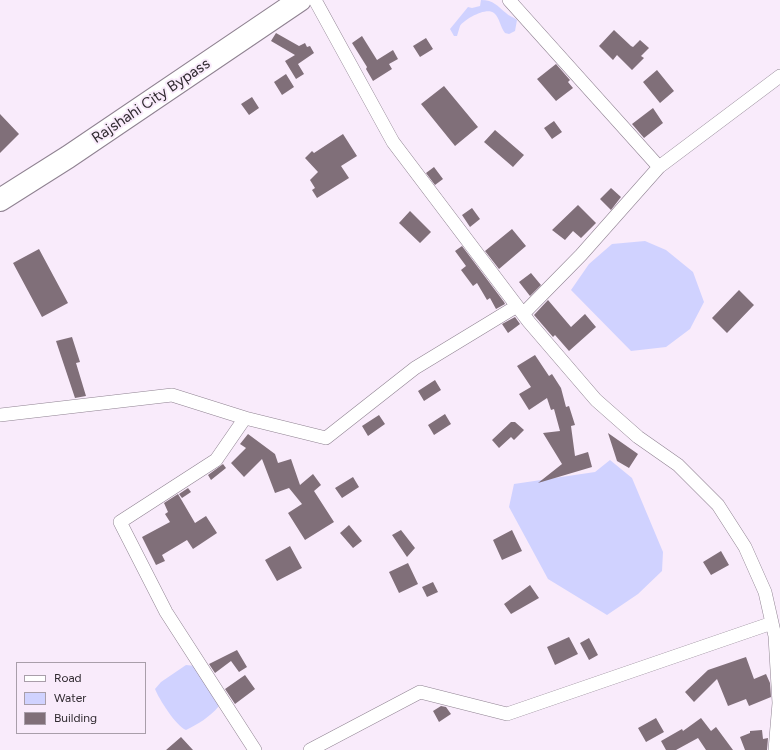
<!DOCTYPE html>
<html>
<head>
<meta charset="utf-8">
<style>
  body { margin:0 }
  #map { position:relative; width:780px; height:750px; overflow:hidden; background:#f9ebfb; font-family:Figtree,sans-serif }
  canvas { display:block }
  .legend { position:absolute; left:16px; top:662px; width:130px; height:72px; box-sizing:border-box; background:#f9ebfb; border:1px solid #a99eaa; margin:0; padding:5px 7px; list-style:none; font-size:12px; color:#302a30 }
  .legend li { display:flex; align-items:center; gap:8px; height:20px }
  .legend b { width:20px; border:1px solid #a99eaa }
</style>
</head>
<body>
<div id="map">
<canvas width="780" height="750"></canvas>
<ul class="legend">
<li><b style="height:5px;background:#fff"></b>Road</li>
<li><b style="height:11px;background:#d0d2ff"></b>Water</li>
<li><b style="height:11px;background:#806f79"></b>Building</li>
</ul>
</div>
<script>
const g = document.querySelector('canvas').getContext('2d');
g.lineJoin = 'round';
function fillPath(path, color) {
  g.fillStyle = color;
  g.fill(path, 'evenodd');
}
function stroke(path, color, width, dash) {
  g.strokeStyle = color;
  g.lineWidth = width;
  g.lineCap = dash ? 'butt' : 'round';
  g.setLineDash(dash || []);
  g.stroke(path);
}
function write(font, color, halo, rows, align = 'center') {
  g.font = font + ' Figtree,sans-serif';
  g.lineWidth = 4;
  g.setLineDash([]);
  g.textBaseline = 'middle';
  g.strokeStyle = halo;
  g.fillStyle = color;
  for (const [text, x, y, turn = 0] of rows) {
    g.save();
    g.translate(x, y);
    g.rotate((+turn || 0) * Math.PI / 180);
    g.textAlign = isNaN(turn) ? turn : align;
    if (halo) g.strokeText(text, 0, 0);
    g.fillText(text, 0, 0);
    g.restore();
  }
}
fillPath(new Path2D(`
  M481,0C494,0 497,6 506,13C509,16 513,17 517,20L515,31L509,34L505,33C500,27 500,18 494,13C486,7 465,19 460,26C459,29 458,33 457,36H454L450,29L468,7L472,8L480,6Z
  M645,241L666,250L693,272L704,302L690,329L666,347L631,351L571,290L589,264L612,244Z
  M610,460L632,478L663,552L662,571L638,594L607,615L548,579L509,507L514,484L595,472Z
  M186,665L196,666L219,706C210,717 198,724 186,730C176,726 159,699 155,689L161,682Z`), '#d0d2ff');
fillPath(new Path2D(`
  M614,30L631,46L633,47L640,40L649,48L641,56L644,58L632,70L617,55L613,60L599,46Z
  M276,33L299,46L305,43L307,47L310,46L314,53L298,64L304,74L296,79L285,61L295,55L271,41Z
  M362,36L377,60L393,50L398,59L389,64L392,69L373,81L366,69L367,67L352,43Z
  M426,38L433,49L420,57L413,46Z
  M556,64L570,80L568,82L573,88L556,101L537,79Z
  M657,70L674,91L660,103L643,82Z
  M286,74L294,87L282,95L274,82Z
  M444,86L478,127L455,146L421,104Z
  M252,97L259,108L249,115L241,104Z
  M653,108L663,123L644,138L632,124Z
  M0,114L19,134L0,153Z
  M554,121L562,132L552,139L544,128Z
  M495,130L524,155L513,167L484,142Z
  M343,134L357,156L341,166L349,178L317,198L312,190L315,188L310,180L318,172L305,158L312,151L314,153Z
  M434,167L443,179L435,185L426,173Z
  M611,188L621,197L611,210L600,199Z
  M578,205L596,223L581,238L573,231L565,240L552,230Z
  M472,208L480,219L470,227L462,215Z
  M410,211L431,232L420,243L399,223Z
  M512,229L526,246L499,269L485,251Z
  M462,246L504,302L505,304L496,309L490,298L487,300L477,283L473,286L461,270L466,266L455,251Z
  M39,249L68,303L42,317L13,263Z
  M531,273L541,285L530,296L519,282Z
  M739,290L754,305L727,333L712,318Z
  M548,300L571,327L585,314L596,327L569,351L555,335L553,337L534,315Z
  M515,317L520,324L508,333L502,324Z
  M72,337L80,362L76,363L86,396L75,398L56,341Z
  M535,355L549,376L552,374L561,388L566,407L569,406L575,425L571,426L575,456L588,452L592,467L538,483L562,464L543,433L560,431L554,409L551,410L547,398L529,410L519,394L531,387L517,366Z
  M435,380L441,390L424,401L418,391Z
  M445,414L451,424L434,435L428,425Z
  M379,415L385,424L368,436L362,426Z
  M511,422H515L524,430L514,440L511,437L499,448L492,440Z
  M608,433L638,454L629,468L617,461Z
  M248,434L275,454L278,463L291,459L300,485L313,474L321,485L314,491L334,522L305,540L288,513L302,504L289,488L275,493L262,459L244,477L231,463L246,448L240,444Z
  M223,464L226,468L211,480L208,475Z
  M353,477L359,487L342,498L335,488Z
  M188,488L191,492L182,498L179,494Z
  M178,494L195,523L206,516L217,533L193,549L187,540L162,555L165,561L156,565L142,537L170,522L165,514L168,512L164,503Z
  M349,525L362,541L353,548L340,533Z
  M401,530L415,548L407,557L392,535Z
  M512,530L522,551L502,560L493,540Z
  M290,546L302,568L277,581L265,560Z
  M721,551L729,565L711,575L703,562Z
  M408,563L418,584L399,593L389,572Z
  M433,582L438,592L427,597L422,587Z
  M530,585L539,598L511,614L504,604Z
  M569,637L578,654L555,665L547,647Z
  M589,638L598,655L589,660L580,643Z
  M237,650L247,667L239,672L231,661L215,673L209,664Z
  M746,657L754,679L766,674L770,683L771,697L749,706L746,699L728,706L717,679L694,702L685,692L708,670Z
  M245,675L255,689L235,704L225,689Z
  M441,706L446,707L451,714L439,722L433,711Z
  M656,718L664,732L646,742L638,728Z
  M701,718L711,731L716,727L733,750H706L698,738L676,750H666L661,741L682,729L683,731Z
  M762,730L763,739L768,738L767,750H745L740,737L750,733V731Z
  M181,737L193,750H166Z`), '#806f79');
const minor = new Path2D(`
  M315,0L393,142L529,322L596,400L638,437L678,465L718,505L745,547L765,592L775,636L779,703L775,750
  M509,0L659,167
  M523,314L581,255L659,167L780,76
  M0,415L172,395L245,418
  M255,750L166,612L120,522L216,460L245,418L326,438L415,368L517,306
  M310,750L420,692L507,714L772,623`);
const trunk = new Path2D(`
  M0,200L68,157L300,0`);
stroke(minor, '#8f8291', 14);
stroke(trunk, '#8f8291', 24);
stroke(minor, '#fff', 13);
stroke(trunk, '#fff', 22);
write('15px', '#302a30', '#f9ebfb', [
  ["Rajshahi City Bypass",151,101,-34]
]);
</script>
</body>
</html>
